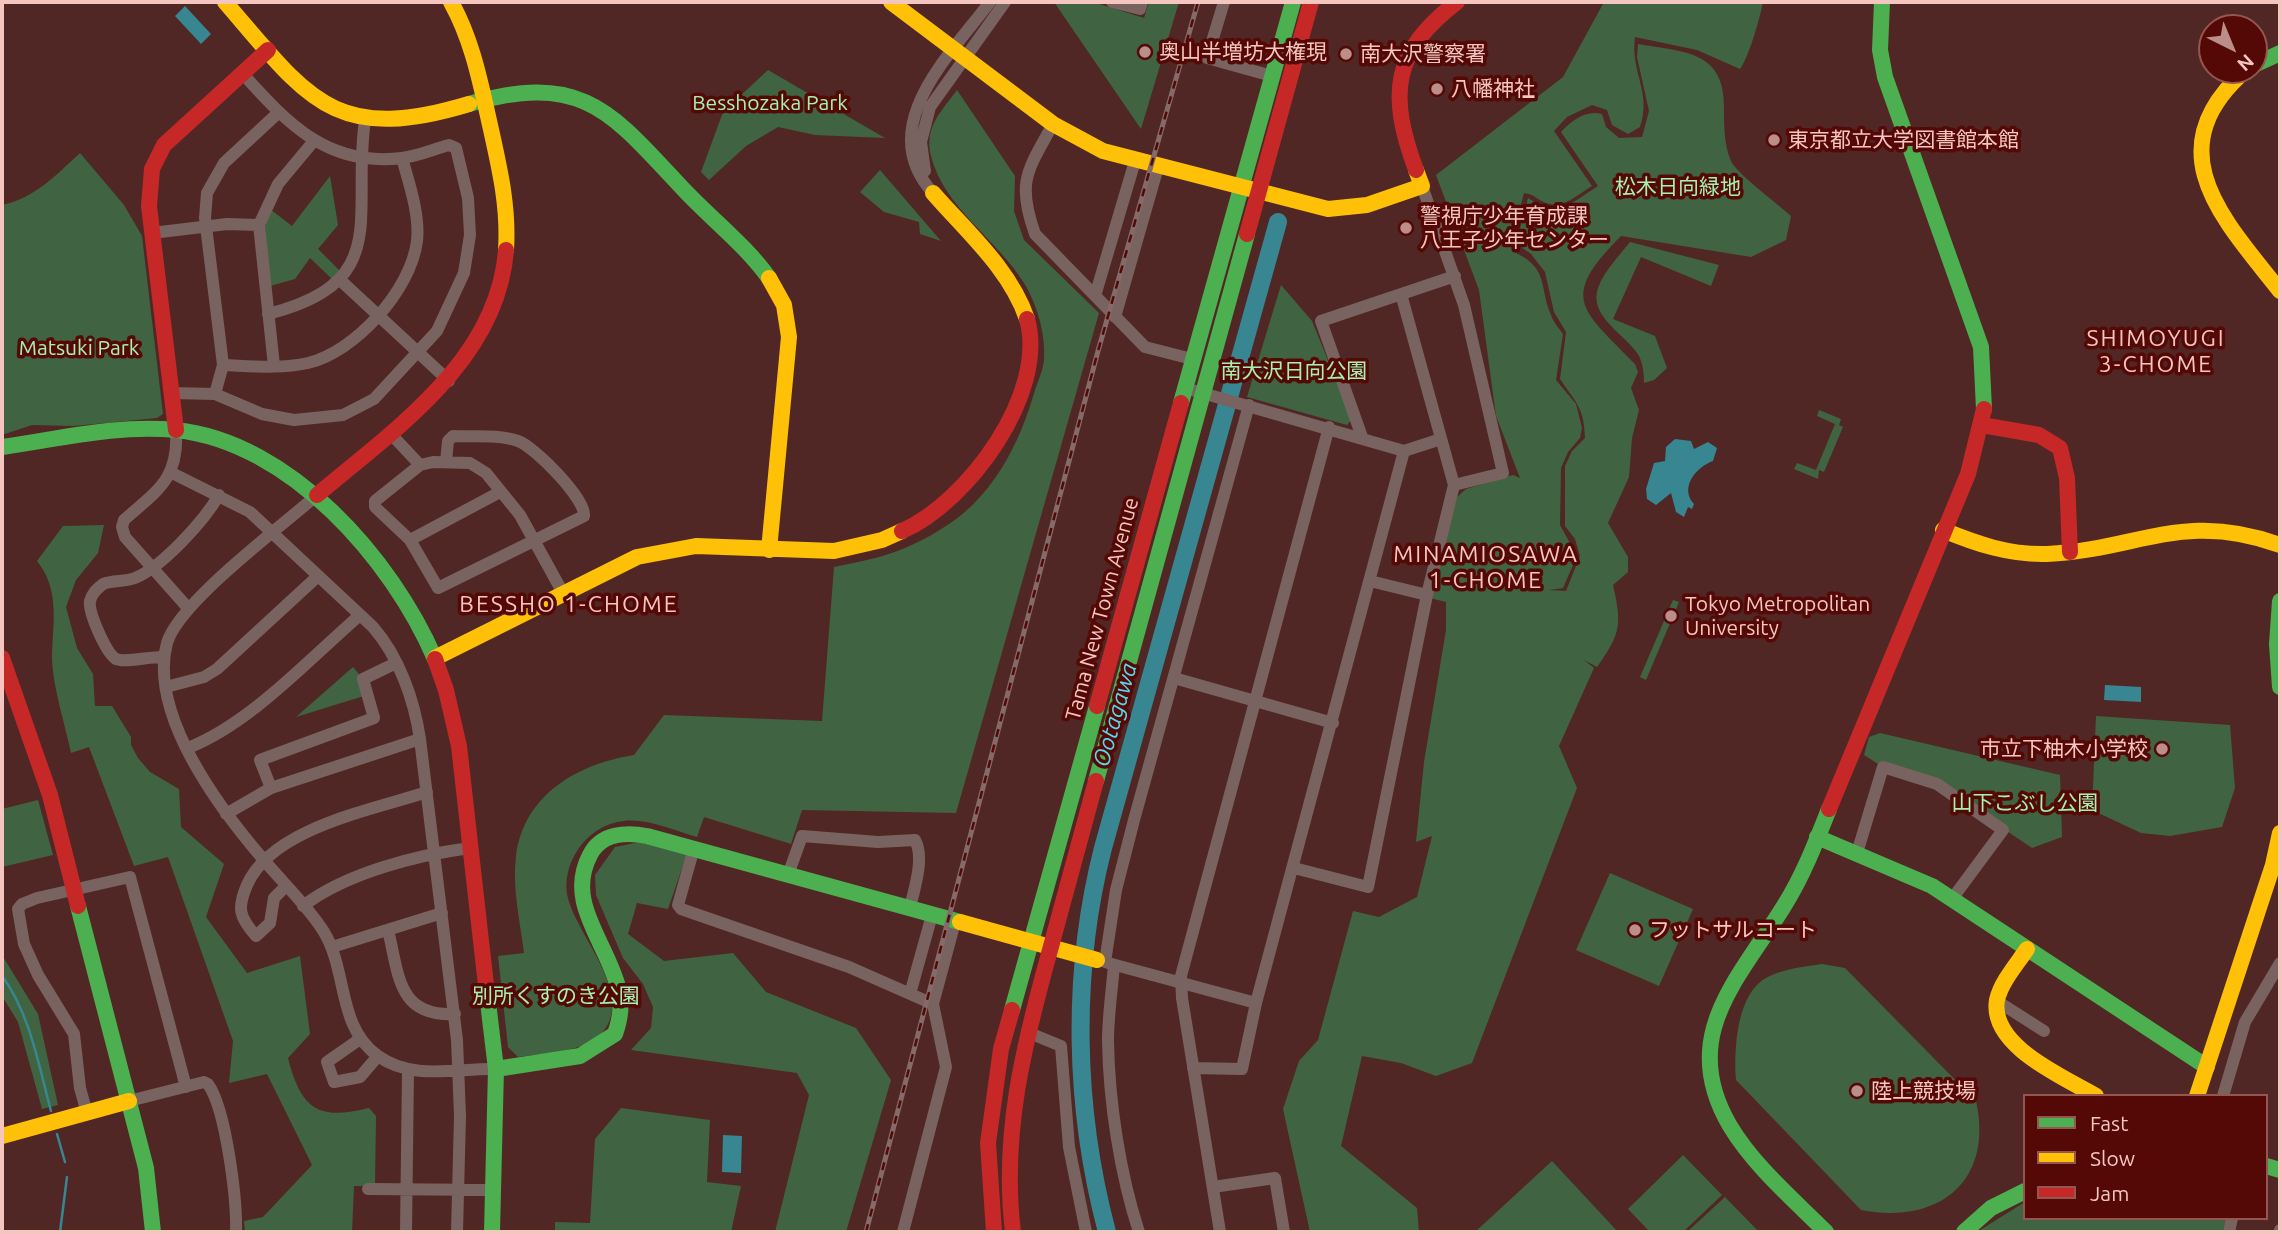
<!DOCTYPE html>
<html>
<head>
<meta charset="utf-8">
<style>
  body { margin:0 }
  #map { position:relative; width:2282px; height:1234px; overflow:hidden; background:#502724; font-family:Ubuntu,sans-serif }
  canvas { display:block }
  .frame { position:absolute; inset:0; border:4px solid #f5c6bf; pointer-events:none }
  .legend { position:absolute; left:2023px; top:1094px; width:245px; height:126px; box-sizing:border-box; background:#550907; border:2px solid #955551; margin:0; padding:9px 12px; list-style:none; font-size:21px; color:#f5c6bf }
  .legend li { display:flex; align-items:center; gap:14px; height:35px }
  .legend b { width:35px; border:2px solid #955551 }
  .north { position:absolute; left:2198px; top:14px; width:70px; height:70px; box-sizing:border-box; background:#550907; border:2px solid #955551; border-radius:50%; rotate:137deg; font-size:19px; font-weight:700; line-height:28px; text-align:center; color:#f5c6bf }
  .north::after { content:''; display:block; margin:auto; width:24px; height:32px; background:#bb8e89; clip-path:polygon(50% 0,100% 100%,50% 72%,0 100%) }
</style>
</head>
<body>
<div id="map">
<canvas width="2282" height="1234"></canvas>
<div class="frame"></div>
<ul class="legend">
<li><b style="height:9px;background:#4caf50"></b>Fast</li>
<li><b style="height:9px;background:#ffc107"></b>Slow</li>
<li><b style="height:9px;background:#c62828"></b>Jam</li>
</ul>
<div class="north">N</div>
</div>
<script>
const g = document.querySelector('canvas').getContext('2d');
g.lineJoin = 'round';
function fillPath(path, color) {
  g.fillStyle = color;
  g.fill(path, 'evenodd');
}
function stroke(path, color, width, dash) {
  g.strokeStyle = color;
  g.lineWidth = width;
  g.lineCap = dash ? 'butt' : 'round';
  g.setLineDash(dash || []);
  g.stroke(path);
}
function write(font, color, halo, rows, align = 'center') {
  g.font = font + ' Ubuntu,"Noto Sans JP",sans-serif';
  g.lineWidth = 7;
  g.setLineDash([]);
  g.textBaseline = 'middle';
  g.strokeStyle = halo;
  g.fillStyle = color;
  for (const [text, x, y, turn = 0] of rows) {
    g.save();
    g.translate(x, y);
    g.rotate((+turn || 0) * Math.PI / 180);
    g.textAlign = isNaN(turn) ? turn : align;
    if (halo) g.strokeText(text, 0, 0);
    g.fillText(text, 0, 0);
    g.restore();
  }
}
fillPath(new Path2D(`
  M1054,2H1093L1144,18L1149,2H1179L1141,129Z
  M1604,2H1763C1760,18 1749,57 1740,69L1697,50L1635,37C1630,72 1652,92 1640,127L1628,134L1612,125L1607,110L1592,105L1567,117L1554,131L1592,186C1580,193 1564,208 1550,204C1539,202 1535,194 1524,193L1512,239L1516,253C1549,269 1539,287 1551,315C1553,322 1559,328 1563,334L1556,380L1576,404L1582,428L1580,438L1568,452L1561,468L1560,525L1577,556L1563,588L1549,590L1566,591L1580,556L1575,539L1565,526V466L1572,451L1585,438C1584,407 1576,403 1560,379L1566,332L1554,312L1545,272L1531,254L1521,247L1518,236L1528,198L1549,211L1566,207L1598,186L1561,132C1572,120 1586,110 1602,114L1606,127L1619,138L1642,137L1649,111L1637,57L1638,44C1683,52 1725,50 1724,108C1724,126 1724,145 1731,161C1736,173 1778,204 1791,216L1786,240L1751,257L1621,236C1558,299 1582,309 1635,364L1638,372L1631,388L1639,410L1632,438L1629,477L1608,523L1628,557V572L1613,585C1622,625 1621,633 1597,667L1584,660L1594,668L1559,746L1577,788L1472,1063L1436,1076L1401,1063L1362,1056L1341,1146L1417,1208L1419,1232H1310L1283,1109L1299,1061L1318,1040L1353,911L1379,917L1417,897L1432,836L1416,842L1424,762L1446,630V602L1430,598L1457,497L1466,489L1513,475L1520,478L1496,416L1479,290L1436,175L1563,77Z
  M768,70L885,138L815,135L778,127L746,146L709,180L701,172L723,112Z
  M957,90L1015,176L1014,211L1024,240L1099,313L956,813L802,810L791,844L704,817L697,837C675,831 647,818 624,821C588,824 560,863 568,898C577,936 638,998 600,1035C581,1053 542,1053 518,1057L508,1047L498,956L524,953C520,922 512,887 516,856C524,794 578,764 634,755L664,715L822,721L834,567C875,559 902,553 938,531C991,501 1019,446 1035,390C1038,381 1043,370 1044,360C1046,335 1037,304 1024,283C997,239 944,208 931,156C924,127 941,112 957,90Z
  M80,153L124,205L142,236L163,414L157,418L74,426L32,425L2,435V205C35,198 56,175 80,153Z
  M880,170L941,241L920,234L919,222L884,212L860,192Z
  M330,176L338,225L318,249L340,271L332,279L310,258L295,279L270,286L265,227L270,209L292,226Z
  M1630,242L1719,265L1711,286L1641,257L1613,319L1655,336L1667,368L1654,380L1644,383C1644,373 1643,365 1639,356C1627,335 1588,317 1598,288C1604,271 1619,256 1630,242Z
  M1281,285L1312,321L1352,419L1347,425L1247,397Z
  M1819,410L1841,419L1839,425L1843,427L1824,472L1819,470L1818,479L1794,469L1797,463L1816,470L1835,424L1817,416Z
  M104,525L98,553L76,580L66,607L77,648L93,674L95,706H112L131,737V745L138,758L150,772L179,789L181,827L224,864L206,917L247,973L300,956L310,1034L288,1058C301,1109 318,1121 369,1108L376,1116L375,1186H354L352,1232H245L244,1221L263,1217L312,1165L267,1074L229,1083L233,1041L168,857L134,866L89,747L71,753C65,723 52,685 52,656C53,622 60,590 37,561L63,526Z
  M1673,600L1679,602L1646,680L1640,677Z
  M353,667L363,679L367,695L296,717Z
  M2096,716L2230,725L2235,788L2222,827L2170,836L2141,833L2092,810Z
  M1880,733L2060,775L2062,837L2032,848L1937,784L1883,767L1864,755L1869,737Z
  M38,800L53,855L2,867V809Z
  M640,842L687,854L668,909L637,903L628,934L664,961L733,953L766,992L856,1028L891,1080L846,1232H775L809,1095L797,1073L631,1050L651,1028L653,1007L643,984L623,958L596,895L595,875L615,847Z
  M1610,873L1693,909L1659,986L1576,950Z
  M2,955L38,1014L58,1105L42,1109L18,1022L2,996Z
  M1822,964L1845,968L1976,1101C1994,1182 1938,1225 1861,1210L1736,1080C1734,1052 1736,1008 1756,986C1770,970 1802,967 1822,964Z
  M621,1108L710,1120L707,1182L741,1186L731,1232H555V1222L590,1223L595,1139Z
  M1683,1155L1722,1195L1683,1232H1650L1628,1209Z
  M1552,1161L1618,1232H1475Z
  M1725,1197L1759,1232H1687Z
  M2025,1202V1218H2226L2223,1232H1977Z`), '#406441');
fillPath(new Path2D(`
  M185,6L211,34L201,44L175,16Z
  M1675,439L1691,441L1694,449L1708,442L1717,448L1713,461C1696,467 1679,488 1694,504L1692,509L1688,507L1684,517L1676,512L1671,493L1656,505L1647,499L1646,489L1654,463L1665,461L1666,447Z
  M2105,685L2141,687V702L2104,700Z
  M723,1135L742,1136L741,1173L722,1172Z`), '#378691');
stroke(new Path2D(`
  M2,976C30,1013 39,1067 51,1111
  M57,1134L65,1162
  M60,1232L67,1177`), '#378691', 2.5);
stroke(new Path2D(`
  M1107,1232C1074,1108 1071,973 1103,848L1278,222`), '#378691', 18);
stroke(new Path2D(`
  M1112,2L1140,9L1142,2
  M1224,2L1207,58L1272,76
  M1053,124C1028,170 1016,181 1035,234L1145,347L1192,359
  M925,171L921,142L930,107L1005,2
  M1422,186L1464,305L1503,473L1454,485
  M933,193C873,127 950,55 990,2
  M152,233L227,224L259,225
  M339,279L449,381
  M1095,296L1135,161
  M268,314C394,282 351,216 365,120
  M1115,317L1158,167
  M223,365C251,366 280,369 308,363C355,352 411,290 417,241C420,215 409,183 402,158
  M274,366L259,225L278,184L313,142
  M1185,388L1404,451L1441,439
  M172,393L215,394L262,414L294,420L343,415L374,399L437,331L464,273L470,235L468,198L456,148L449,145C434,149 418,156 402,158C328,167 288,124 243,74
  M215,394L223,365L205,218L207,193L224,163L278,113
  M176,430C179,479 158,490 124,520L122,527L125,537L188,608
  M390,433L420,465L433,462L470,463L486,473L520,515L563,593
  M1362,437L1321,321L1455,276
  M420,465L375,501V507L410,540L438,588L584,516C586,499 535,447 518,441C499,434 473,437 453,436L448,441L446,462
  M172,473L250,512L373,627C399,657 414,699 420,739L457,1040L460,1116L457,1232
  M317,495C281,527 179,602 167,643C148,714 220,809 263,859C283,883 308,906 324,932C348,972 337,1027 378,1056C413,1081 456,1068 496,1069
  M410,540L500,492
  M1370,581L1427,595
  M164,657C152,656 125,663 116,659C106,653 88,612 90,601C92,593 97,589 103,584C113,580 125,582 135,578C162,567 204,521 219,495
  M1174,678L1333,723
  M166,687L204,677L217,669L318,576
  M188,748C251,723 308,660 360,615
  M271,788L260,760L374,718L363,679L396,663
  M226,814L271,788L420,739
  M694,848L678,905L681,909L849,967L933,1004
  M1857,853L1883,767L1937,784L2003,830L1952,899
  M1294,868L1368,887L1427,595L1454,485L1401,294
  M788,875L802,836L878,842L915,840C925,858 914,889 910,908
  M286,886L274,898L270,923L256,936C239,917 237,908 247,885C272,828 372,810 427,792
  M303,906C346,873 417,855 470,848
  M388,930C399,974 397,1017 455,1014
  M332,947L442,913
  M1105,962L1116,890L1134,820L1249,405
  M1108,963L1256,1003
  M1114,965C1112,990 1108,1016 1108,1041C1109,1102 1120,1174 1139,1232
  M910,994L932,915
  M1997,1001L2044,1031
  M1027,1032L1061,1046L1069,1147L1086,1232
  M360,1039L327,1062L334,1082L360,1077L378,1056
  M1193,1068L1242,1069L1256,1003L1404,451
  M2223,1096L2245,1022L2280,963
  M129,1101L204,1082L208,1084C226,1109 237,1200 236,1232
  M87,1113L80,1088L74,1034L38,975L24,944L18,909L22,904L37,898L130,877L186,1087
  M1213,1187L1275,1178L1284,1232
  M368,1189L494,1190
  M406,1232L408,1071
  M903,1232L946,1067L933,1004L955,922
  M1220,1232L1182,998L1181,976L1329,427
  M2229,1232L2232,1218
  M2280,1232V1230`), '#786360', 12);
stroke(new Path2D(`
  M1882,2L1880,50L1885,77L1981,347L1984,409
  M2254,65L2280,53
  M469,104C586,70 613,115 687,193C714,221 746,246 769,278
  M1181,403L1293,2
  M2,447C59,439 118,424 176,430C290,442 392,559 435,659
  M2280,601L2277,644L2280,687
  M1096,781L1247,234
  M1817,837L1932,886L2207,1067
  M78,906L146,1168L153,1232
  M487,994L496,1069L492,1232
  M1012,1010L1097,706
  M496,1069L580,1056L615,1034C621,1017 622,1005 618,987C606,941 565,902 590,855C601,833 626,832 647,836L960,922
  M2266,1166L2280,1170
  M1826,1232C1793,1199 1754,1166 1730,1126C1677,1036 1739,979 1784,906C1803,876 1816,842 1829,809
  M1964,1232L1991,1208L2025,1191`), '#4caf50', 16);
stroke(new Path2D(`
  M225,2C308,98 333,145 469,104
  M451,2C471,38 479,76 488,116C498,162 509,203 506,250
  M891,2L1053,124L1103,151L1328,209L1367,205L1422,186L1416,170
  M2246,70C2154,150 2224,220 2280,291
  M933,193C967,232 1010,269 1027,319
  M769,278L784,305L789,337L769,550
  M1943,530C1977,544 2009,555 2047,554C2138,550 2183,510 2280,545
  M435,658L637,557L696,546L834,551L882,540L902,531
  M960,922L1097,960
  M2027,949C2017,964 2001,982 1997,1000C1989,1046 2064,1077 2096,1096
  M2197,1096L2273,865L2280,833
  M2,1136L129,1101`), '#ffc107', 16);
stroke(new Path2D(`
  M1416,170C1388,94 1392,52 1457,2
  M1247,234L1311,2
  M1982,425L2039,435L2060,448L2067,478L2070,552
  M176,430L149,206L152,169L164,145L268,50
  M317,495C394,430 498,360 506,250
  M902,531C968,502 1048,393 1027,319
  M2,658L50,795L78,906
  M435,659L446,690L459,746L487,994
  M1097,706L1181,403
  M1829,809L1968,474L1984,409
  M994,1232L988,1143L1001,1049L1012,1010
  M1013,1232C1001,1134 1024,1044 1050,950C1065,893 1081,837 1096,781`), '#c62828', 16);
const rail = new Path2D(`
  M866,1232L1098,351L1198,2`);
stroke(rail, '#846b69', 5);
stroke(rail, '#550907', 2.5, [8]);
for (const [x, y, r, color] of [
  [1145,52,7,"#bb8e89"],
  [1346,54,7,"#bb8e89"],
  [1437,89,7,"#bb8e89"],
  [1774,140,7,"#bb8e89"],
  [1406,228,7,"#bb8e89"],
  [1671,616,7,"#bb8e89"],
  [2162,749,7,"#bb8e89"],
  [1635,930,7,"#bb8e89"],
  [1857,1091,7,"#bb8e89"]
]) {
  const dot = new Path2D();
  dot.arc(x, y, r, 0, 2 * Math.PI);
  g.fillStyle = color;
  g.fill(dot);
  stroke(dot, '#550907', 2.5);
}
write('21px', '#f5c6bf', '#550907', [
  ["奥山半増坊大権現",1159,52],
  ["南大沢警察署",1360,54],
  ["八幡神社",1451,89],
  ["東京都立大学図書館本館",1788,140],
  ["警視庁少年育成課",1420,216],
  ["八王子少年センター",1420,240],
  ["Tokyo Metropolitan",1685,604],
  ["University",1685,628],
  ["市立下柚木小学校",2148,749,"right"],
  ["フットサルコート",1649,930],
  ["陸上競技場",1871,1091]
], 'left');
write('21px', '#a5f1b0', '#550907', [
  ["Besshozaka Park",770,103],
  ["松木日向緑地",1678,187],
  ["Matsuki Park",79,348],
  ["南大沢日向公園",1294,371],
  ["山下こぶし公園",2025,803],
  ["別所くすのき公園",556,996]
]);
write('21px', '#f5c6bf', '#550907', [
  ["Tama New Town Avenue",1102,609,-75]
]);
g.letterSpacing = '2px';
write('23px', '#f5c6bf', '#550907', [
  ["SHIMOYUGI",2156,338],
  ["3-CHOME",2156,364],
  ["MINAMIOSAWA",1486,554],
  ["1-CHOME",1486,580],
  ["BESSHO 1-CHOME",569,604]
]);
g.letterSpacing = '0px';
write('italic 23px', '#57daed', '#550907', [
  ["Ootagawa",1115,715,-74]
]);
</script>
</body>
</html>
